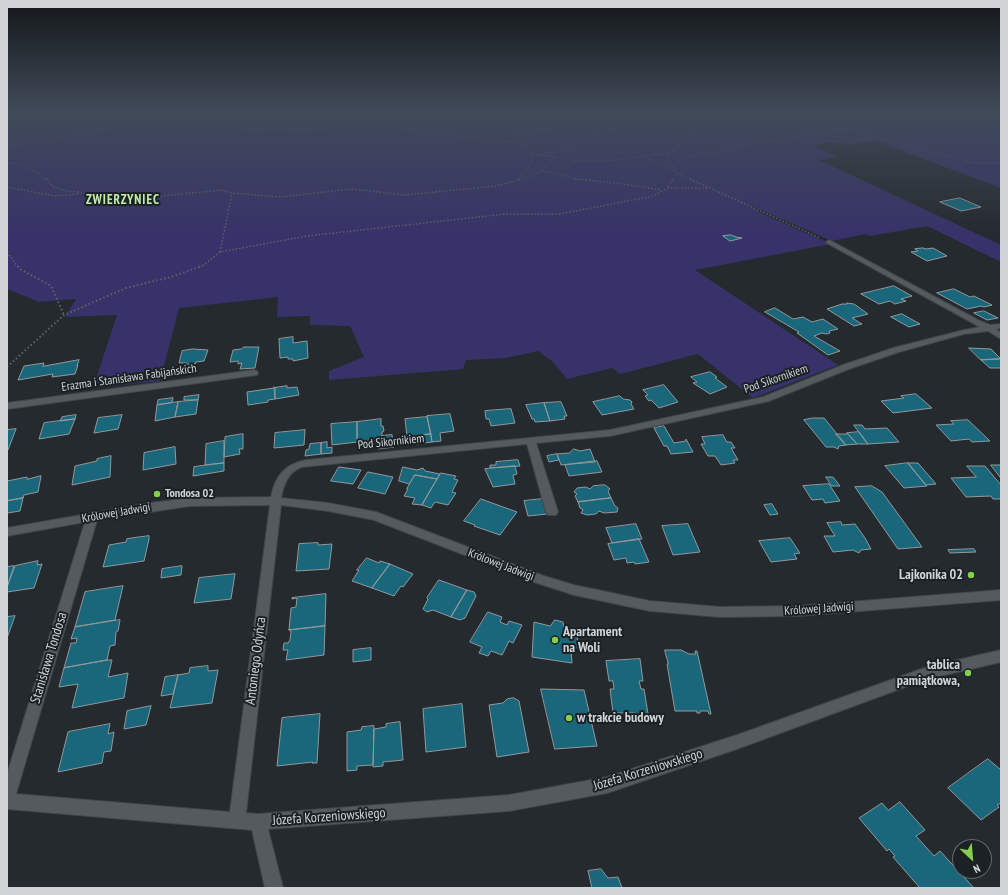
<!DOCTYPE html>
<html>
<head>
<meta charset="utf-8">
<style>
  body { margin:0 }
  #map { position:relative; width:1008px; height:895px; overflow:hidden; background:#252a2f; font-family:"PT Sans Narrow",sans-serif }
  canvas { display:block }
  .frame { position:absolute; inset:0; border:8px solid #d1d4d7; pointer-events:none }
  .north { position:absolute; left:952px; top:839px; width:40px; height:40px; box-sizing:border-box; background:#1c2125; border:1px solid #64696c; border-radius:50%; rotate:154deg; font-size:11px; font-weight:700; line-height:16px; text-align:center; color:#d1d4d7 }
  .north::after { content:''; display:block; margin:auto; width:14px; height:18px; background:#84d04d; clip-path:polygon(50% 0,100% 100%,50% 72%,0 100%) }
</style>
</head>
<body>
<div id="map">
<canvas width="1008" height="895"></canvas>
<div class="frame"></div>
<div class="north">N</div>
</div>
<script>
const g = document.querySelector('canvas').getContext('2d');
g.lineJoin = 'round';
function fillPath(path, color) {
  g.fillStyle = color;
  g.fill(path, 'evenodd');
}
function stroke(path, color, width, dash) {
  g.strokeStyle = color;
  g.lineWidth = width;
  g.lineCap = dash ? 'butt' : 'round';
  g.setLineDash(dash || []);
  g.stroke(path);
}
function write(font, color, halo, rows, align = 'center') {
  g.font = font + ' "PT Sans Narrow",sans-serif';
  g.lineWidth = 4;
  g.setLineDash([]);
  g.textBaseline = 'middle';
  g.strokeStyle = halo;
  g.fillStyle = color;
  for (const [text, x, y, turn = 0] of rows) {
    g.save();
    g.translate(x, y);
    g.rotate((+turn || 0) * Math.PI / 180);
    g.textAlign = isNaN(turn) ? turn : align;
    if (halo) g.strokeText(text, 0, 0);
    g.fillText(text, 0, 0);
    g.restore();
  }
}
fillPath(new Path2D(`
  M7,111H1001V188L878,142L842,145L834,142L812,145L837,157L819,160L1001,245V262L927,226L870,236L865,234L832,241L745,203L765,215L831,244L695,270L838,365L753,398L698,354L620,374L612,368L567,379L553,362L538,351L506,358L466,360L463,369L329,380V371L364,357L350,326L310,325V316L277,317L278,297L179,308L160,381L93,388L117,315L65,317L76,299L39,302L7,289Z`), '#373269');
const building = new Path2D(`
  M960,198L981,207L961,211L940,202Z
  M731,235L736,237L742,238L730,241L723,236Z
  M923,248L926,249L933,248L947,256L927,261L911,252L918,251L915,249Z
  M894,286L912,296L901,299L906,301L895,304L890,301L879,304L861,294Z
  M954,289L970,297L974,296L992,305L984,307L981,306L967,309L937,293Z
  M847,303L854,304L868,314L852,318L862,324L854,326L827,309L842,304H847Z
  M775,308L793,319L803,317L812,322L823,319L838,329L829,331L830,333L826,334L822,333L814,336L840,351L828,355L797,333L799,332L765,312Z
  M984,311L998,318L987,320L974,313Z
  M902,314L920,324L909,327L891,317Z
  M293,337V343L307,341L308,358L293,361V359H288V357L280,358L279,339Z
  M244,347H259L255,368L240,369L242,363L238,364V361L230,362L233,350L241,349Z
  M969,348L991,349L1001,359L981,360Z
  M193,349L208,350L204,361L196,362L195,364L186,365L187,363H179L182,351Z
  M1001,359V368H990L981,360Z
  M79,360L77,366L78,365L75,374L52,377L53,374L18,380L24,366L44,363L43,366Z
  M710,372L717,377L715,378L727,387L710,394L693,383L697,382L691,377Z
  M664,385L678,402L659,408L651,400L649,401L645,396L648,395L643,390Z
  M287,386V388L297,387L299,395L275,399V388Z
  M274,387L275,399L268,400V402L248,405L247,392L274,388Z
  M916,394L932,408L893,413L881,401L904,398L901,396Z
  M199,395L198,400H184V397Z
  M620,396L623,399L630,400L632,402L631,404L634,409L602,415L593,402Z
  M173,398L172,402L170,403L157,405L158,400Z
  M198,400L196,414L175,417L178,402Z
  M178,402L175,417L155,421L157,405Z
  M561,402L567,416H564L565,419L550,421L544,403Z
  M544,403L550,421L535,422L534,419H532L526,405Z
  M511,409L515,423L491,426L489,419H486L485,411Z
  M450,414L454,431L440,433L441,441L432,442L427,416Z
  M76,415L75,419L60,421L62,417Z
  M122,415L118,429L94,433L98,418Z
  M427,417L431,434L407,437L405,419Z
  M813,418H824L846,445L839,446L838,449L834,447H826L804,420Z
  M75,419L69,434L39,439L44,423Z
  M381,419V426H383L384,431L382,432V439L357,442V422Z
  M968,420L990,441L972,442L969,439L951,441L936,425L954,424L951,421Z
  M357,422V442L332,445L331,424Z
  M854,425H862L865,429L887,428L899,442L868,444Z
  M664,426L674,443L686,441V439L693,452L671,454L667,446H664L654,428Z
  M16,429L8,450H7V430Z
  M305,430L304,445L274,448L275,433Z
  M859,432L868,444H857L847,433Z
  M243,434V449H239L240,454L224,457L225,437Z
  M431,434L432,442L424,443L423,435Z
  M836,434H848L857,444L846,445Z
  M392,435L394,447L378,449L377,443L383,442L382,436Z
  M423,435L424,443L416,444L415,436Z
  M723,435L727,442H731L735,448H731L738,460H733L735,463L721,465L715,456H708L701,444H705L702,437Z
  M224,441V463L205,465L206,444Z
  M327,442V448L332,447V453L321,454V443Z
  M321,443V454L305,456L306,450L309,449L310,444Z
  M175,447L176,464L143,470L144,453Z
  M574,449L580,451L590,449L595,462L561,465L557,454L569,453Z
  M557,454L559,460L549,462L547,456Z
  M111,456L110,477L72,485L75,466L97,461V459Z
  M518,460L520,466L490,468V465H496V462Z
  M597,461L602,472L569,476L565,465Z
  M224,463V471L193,476L194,467Z
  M908,463H918L936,484L926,485Z
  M908,463L926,485L927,486L904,488L885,466Z
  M991,465H1001V478Z
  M515,466L517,474L513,475L515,484L493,487L485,469Z
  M967,466H985L1001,485V499H993L991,496L966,497L951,478L976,477Z
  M339,467L361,470L353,484L331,481Z
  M403,467L417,470L423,468L425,471L440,474L437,479L415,475L409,484L399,481Z
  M368,472L393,477L385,494L358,488Z
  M441,473L456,476L454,479L458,480L452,492L456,493L448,505L435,502L431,508L422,505Z
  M415,475L437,479L422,505L412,504L415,498L404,496L408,489H407Z
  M41,476L38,492L24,495L23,498L7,501V481L27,477V479Z
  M826,477H833L840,486H832Z
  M829,484L840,501L825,503L823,499L812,500L803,486Z
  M605,485L610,489L608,491L611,498L578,502L575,496L577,494L574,492L577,488L586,487L590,489L593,486Z
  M872,486L882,492L922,547L898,549L855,487Z
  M23,498L20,511L7,513V501Z
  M611,498L615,506L618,508L617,512L604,513L599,511L596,514L587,515L581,513L583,510L580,508L578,502Z
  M481,499L517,512L500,535L474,526L475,525L464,521Z
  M542,499L547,514L528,516L524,501Z
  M772,504L778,514L770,515L764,505Z
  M841,522L842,525L855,524L865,538L871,549L861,550L859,553L853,550L833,552L824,536H835L827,523Z
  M636,524L642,539L612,543L606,528Z
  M688,524L700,552L673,555L662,526Z
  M149,536V539L144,561L103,567L109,545L126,542L127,539Z
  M790,538L800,553L794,554L797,559L771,562L759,541Z
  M639,539L649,562L635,564L634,562L627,563L626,558L614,560L608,544Z
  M318,543V545L332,544L329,569L296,571L299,544Z
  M974,549L976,552L950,553L948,550Z
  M367,558L379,563L380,561L390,564L372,588L352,581L359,570H357Z
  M38,561L37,565L42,564L34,588L7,592V587L15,566Z
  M390,564L413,574L403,587L401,586L394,596L372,588Z
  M14,566L7,587V567Z
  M182,566L181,575L161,578L162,569Z
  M235,574L231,599L194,603L199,578Z
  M439,580L467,590L451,617L433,610L427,612L423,609L428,599L427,598Z
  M123,586L115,620L75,627L85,592Z
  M467,590L474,592L476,596L465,618L460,620L451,617Z
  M326,594L325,626L289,630L291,608L296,607L297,598L292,599V598Z
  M488,612L502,617L500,622L507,625L509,621L522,625L513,643L509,641L502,655L491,651L488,656L479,653L482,647L470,642Z
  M15,616L7,638V617Z
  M120,620L118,631L116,632L115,645L110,646L107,660L64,668L71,643H76L77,638L71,639L75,627Z
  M555,620L563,622L564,628L577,633L578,648L571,647L572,663L532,657L534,622L550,626Z
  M325,626L324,655L286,660L288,650H283L284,643H288L290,640L291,631L289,630Z
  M371,648V660L353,662V650Z
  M665,650H681L689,654H696L695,651H697L711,714H709L708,711H700V713H697V711H675L667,664H668Z
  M640,659L643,681H639L641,689H644L649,720H636L635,713H613L610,689H614L613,681H609L606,661Z
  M107,660H112L108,677L128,673L124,698L72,708L78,684L59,687L64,668Z
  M208,666V671L218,670L212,703L170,708L178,675L189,673L190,668Z
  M178,675L173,694L161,696L165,677Z
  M541,689L584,690L597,746L555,749Z
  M514,698L519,701L529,752L497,757L489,705L503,703L507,699Z
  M462,704L466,747L426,752L423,709Z
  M151,706L146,725L124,729L127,711Z
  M320,714L317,763H312L313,762L277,766L282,718Z
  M400,722L403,760L383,762V766L373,767L374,729L386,727V724Z
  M110,724L108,734L114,732L111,751L104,752L102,763L58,772L68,732Z
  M374,726L373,765L357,766V770L347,771V732L361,730L362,727Z
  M988,759L1001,770V803L997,805L999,807L981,820L948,788Z
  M900,802L925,830L916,836L934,856L940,851L974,888H920L893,857L895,856L889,849L887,851L859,818L882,803L888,810Z
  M601,869L608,878L618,877L622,888H592L588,871Z`);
fillPath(building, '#1a667a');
stroke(building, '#90999c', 1);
const minor = new Path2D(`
  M829,240L978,320L990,325L1001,324V328L996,329L1001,333V339L988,331L964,334L899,352L849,369L769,401L610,436L536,443L558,512L556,515H548L546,512L527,444L302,467C288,472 284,484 281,498L328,503L376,512L544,576L574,585L650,601L720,607L797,606L1001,590V600L797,616L720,617L650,611L574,595L537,583L374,520L328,511L281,505L246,813L258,814L509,795L607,777L737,735L927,667L1001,650V662L927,679L737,749L607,793L509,811L268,829L283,888H265L252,830L7,809V774L85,522L7,536V528L150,503L190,498L271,497C275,476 285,464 306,460L610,430L763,397L843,365L893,348L964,330L980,327L827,243L826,242ZM270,505L230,812L16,794L97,520L190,506Z
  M254,370L257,371L258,373L257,375L7,409V403Z`);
stroke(minor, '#414549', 2);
stroke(new Path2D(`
  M143,111L175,116L186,120L210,121L251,131L449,123L506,118L532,111
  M810,111L817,118
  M835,111L842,112L858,124
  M42,115H68L104,111
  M42,115L47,111
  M680,115L689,122
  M13,120L23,111
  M634,122L680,115L702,116
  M614,126L621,114L630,111
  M400,127L415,132L515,142L547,129L580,122L607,111
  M820,133L841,130L873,120H881L921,111
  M497,138L541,130
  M869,138L864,130L881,120
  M515,142L533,150L531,164L517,180
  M7,147L124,126L180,119
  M539,154L554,152
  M533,155L552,156L577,161H607L671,153
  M643,158L652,160L675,171
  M7,163L24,164C31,172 40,173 47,180
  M673,167L682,159L765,141L817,134L852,139L888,140L975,163H1001
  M542,171L560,174L578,180
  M518,180C537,174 547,172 554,152L577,146L589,136L634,122L631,117L636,111
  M673,180L678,173
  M692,180L678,173L667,160L671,153L692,132L689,122L702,116L714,114L732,115L760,120L781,117L818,118L848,128L869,138`), '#5e6367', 1, [1, 1.5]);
stroke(new Path2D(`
  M46,179L54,187L66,191L139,198L222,190L232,193L280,197L352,189L404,195L496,186L521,179
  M575,179L616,183L661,190
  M690,179L820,238
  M7,187L55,196L78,194
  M668,187L673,179
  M7,252L18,267
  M220,252L232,193
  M199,267L204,265L220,252L307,236L505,214H560L653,196L668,188H707`), '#5e6367', 1.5, [1.5, 2]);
stroke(new Path2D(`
  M18,266L20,269L51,286L64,315
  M7,367L64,315L126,288L171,277L202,266`), '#5e6367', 2, [1.5, 2.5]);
fillPath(minor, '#545a5e');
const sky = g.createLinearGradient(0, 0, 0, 236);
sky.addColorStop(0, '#14171a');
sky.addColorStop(0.47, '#404a58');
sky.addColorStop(1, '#404a5800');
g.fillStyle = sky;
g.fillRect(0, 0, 1008, 236);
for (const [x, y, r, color] of [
  [157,494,4,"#84d04d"],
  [971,575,4,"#84d04d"],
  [555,640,4,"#84d04d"],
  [968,673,4,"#84d04d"],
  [569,718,4,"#84d04d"]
]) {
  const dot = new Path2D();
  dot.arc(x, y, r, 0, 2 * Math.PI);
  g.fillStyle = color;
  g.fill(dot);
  stroke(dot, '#1c2125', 1.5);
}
write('12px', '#d1d4d7', '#1c2125', [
  ["Erazma i Stanisława Fabijańskich",129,378,-8],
  ["Pod Sikornikiem",776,379,-19],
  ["Pod Sikornikiem",391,442,-6],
  ["Królowej Jadwigi",116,513,-10],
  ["Królowej Jadwigi",501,565,21],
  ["Królowej Jadwigi",819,609,-4]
]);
write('bold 12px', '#d1d4d7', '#1c2125', [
  ["Tondosa 02",165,494]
], 'left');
g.letterSpacing = '1px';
write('bold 13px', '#c2eda9', '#1c2125', [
  ["ZWIERZYNIEC",123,200]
]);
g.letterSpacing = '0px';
write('bold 14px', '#d1d4d7', '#1c2125', [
  ["Lajkonika 02",963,575],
  ["Apartament",563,632,"left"],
  ["na Woli",563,648,"left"],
  ["tablica",960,665],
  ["pamiątkowa,",960,681],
  ["w trakcie budowy",577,718,"left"]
], 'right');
write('14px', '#d1d4d7', '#1c2125', [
  ["Stanisława Tondosa",49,658,-73],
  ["Antoniego Odyńca",256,661,-83],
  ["Józefa Korzeniowskiego",648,770,-17],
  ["Józefa Korzeniowskiego",329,817,-4]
]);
</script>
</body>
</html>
